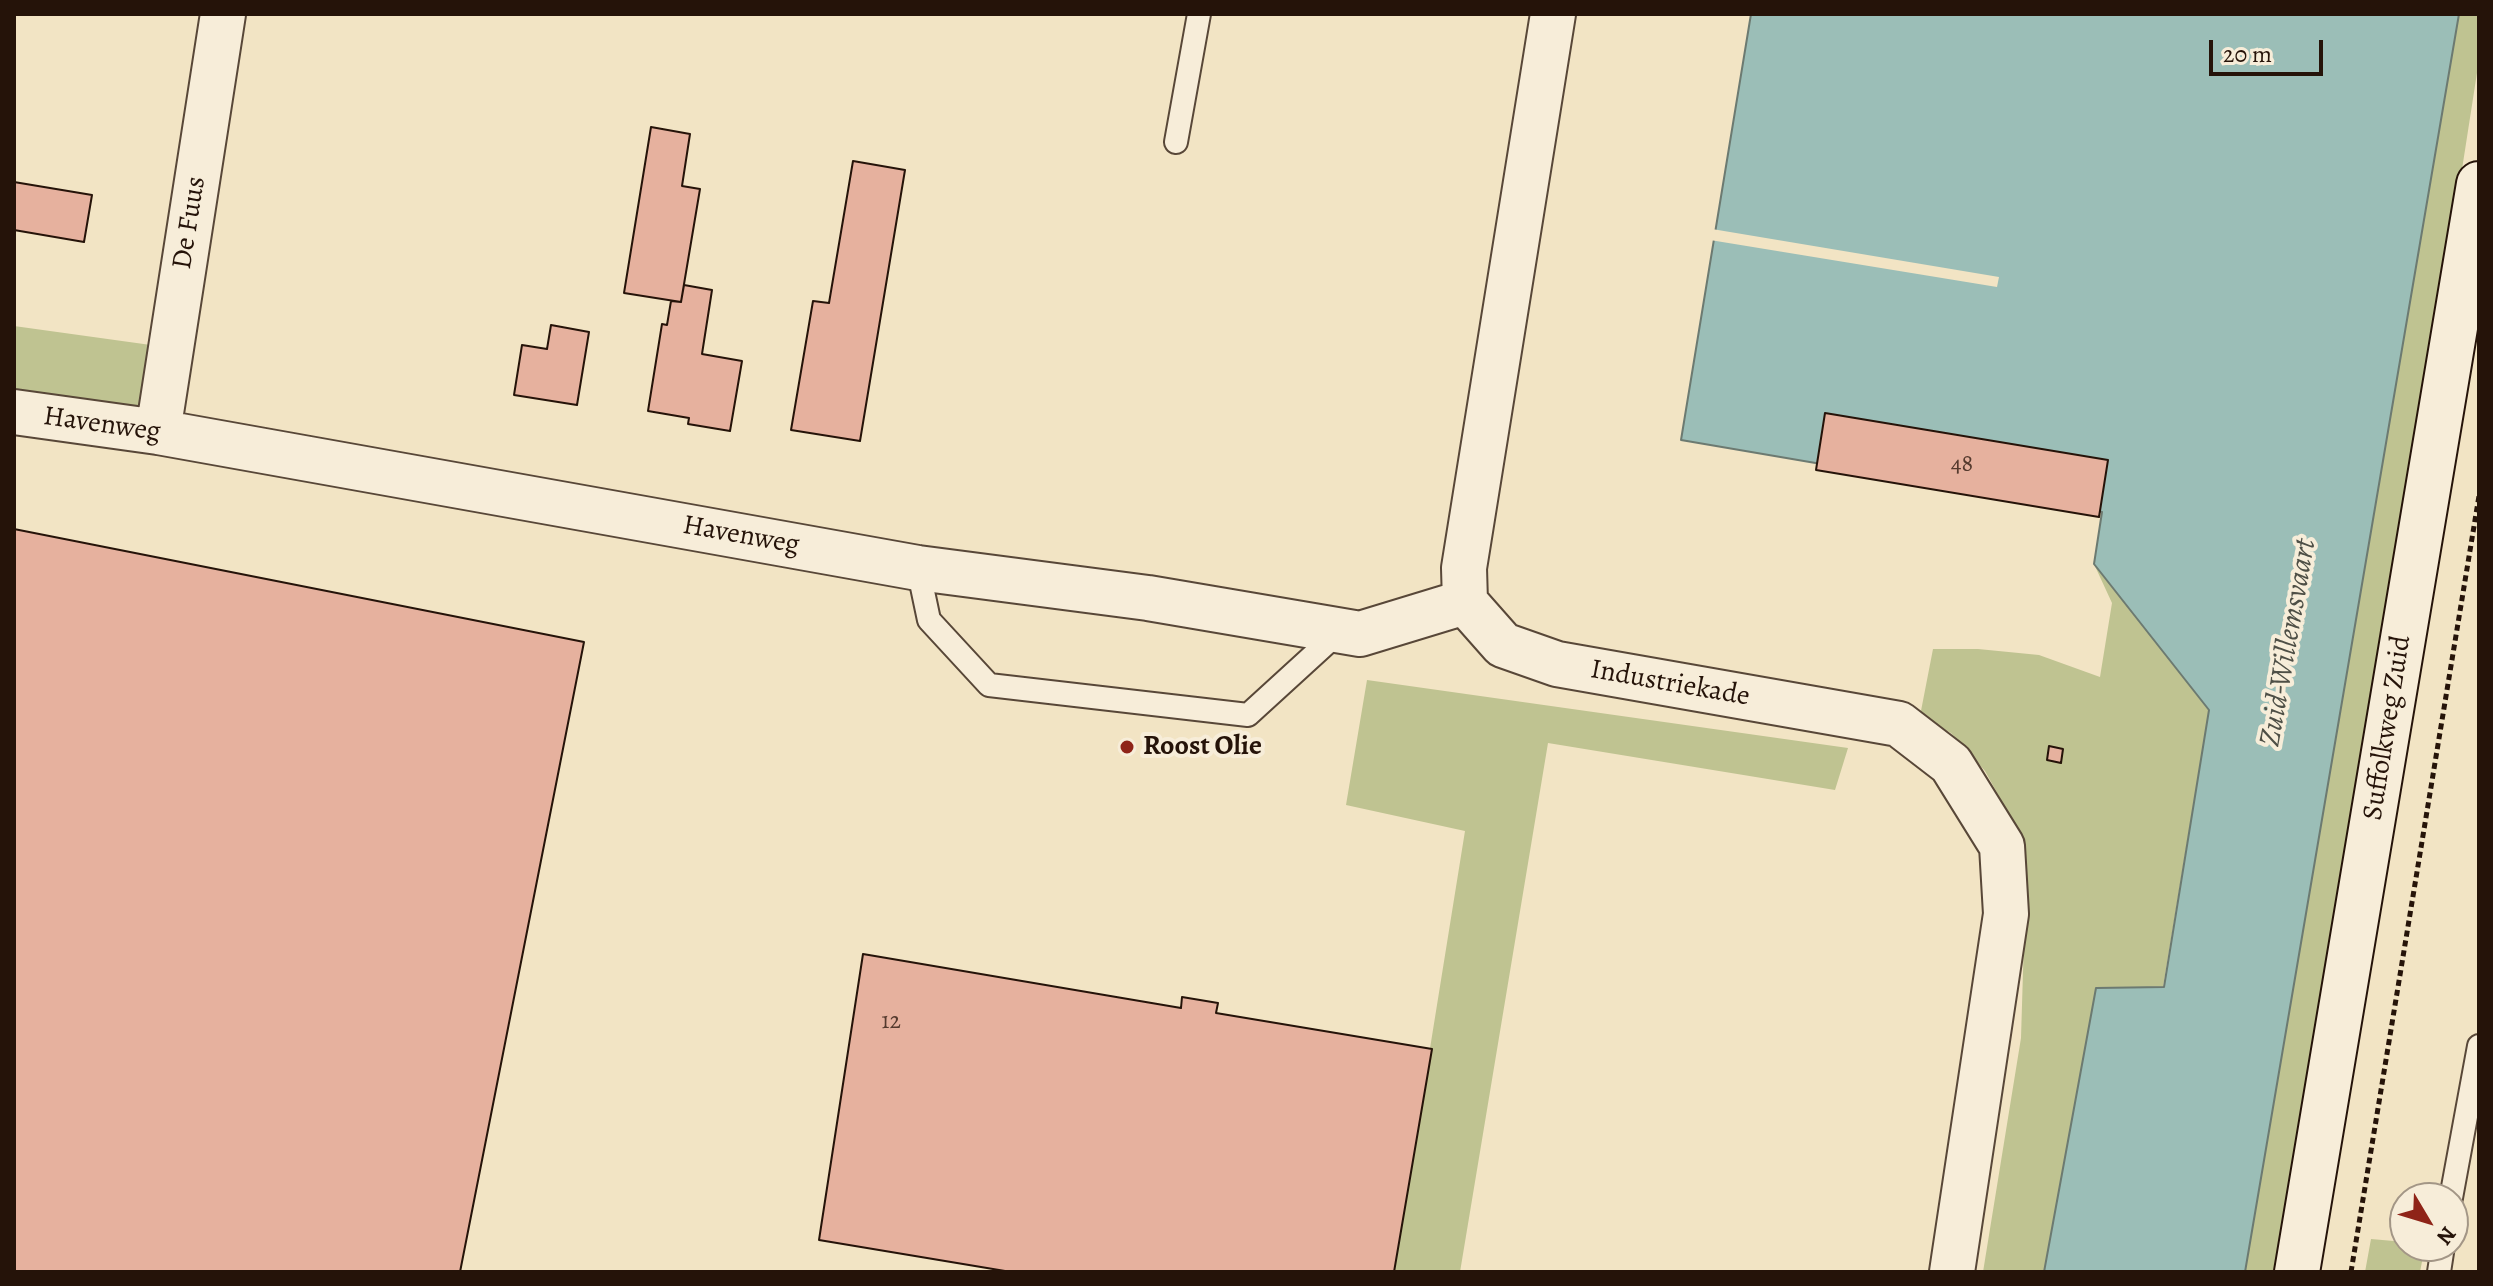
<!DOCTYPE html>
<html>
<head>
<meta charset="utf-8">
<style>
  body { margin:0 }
  #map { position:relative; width:2493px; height:1286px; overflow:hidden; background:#f2e4c4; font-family:Alegreya,serif }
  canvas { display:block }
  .frame { position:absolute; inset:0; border:16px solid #251309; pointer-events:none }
  .north { position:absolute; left:2389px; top:1182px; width:80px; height:80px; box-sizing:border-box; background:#f7edd9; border:2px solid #a39686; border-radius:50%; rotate:128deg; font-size:22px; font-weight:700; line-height:32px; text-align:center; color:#251309 }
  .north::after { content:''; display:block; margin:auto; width:28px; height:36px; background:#8f2418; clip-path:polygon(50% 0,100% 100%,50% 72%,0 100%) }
  .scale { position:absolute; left:2209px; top:40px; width:114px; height:36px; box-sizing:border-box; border:4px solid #251309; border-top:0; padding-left:10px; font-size:24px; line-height:28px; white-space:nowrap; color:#251309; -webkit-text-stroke:6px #f7edd9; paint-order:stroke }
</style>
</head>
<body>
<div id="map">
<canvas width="2493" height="1286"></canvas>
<div class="frame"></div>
<div class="north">N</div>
<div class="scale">20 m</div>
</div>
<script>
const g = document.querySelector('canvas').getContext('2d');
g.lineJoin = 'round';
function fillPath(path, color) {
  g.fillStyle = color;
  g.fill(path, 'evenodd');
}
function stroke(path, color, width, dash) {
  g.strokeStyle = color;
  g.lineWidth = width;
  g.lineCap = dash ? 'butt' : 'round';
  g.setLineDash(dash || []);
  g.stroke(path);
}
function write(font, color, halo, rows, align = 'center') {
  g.font = font + ' Alegreya,serif';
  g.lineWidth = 8;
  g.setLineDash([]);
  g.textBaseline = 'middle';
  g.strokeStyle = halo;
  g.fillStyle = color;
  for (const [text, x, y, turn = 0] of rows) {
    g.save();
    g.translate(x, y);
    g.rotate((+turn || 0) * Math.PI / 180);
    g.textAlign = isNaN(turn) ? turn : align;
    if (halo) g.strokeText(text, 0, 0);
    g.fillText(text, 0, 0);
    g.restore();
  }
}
fillPath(new Path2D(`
  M2459,14H2479V60L2409,510L2273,1272H2245Z
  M14,326L158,346L147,412L14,390Z
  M2094,564L2209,710L2163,987L2096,988L2044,1272H1983L2021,1038L2026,873L2011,818L1985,771L1951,733L1920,716L1933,649H1978L2039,655L2100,677L2112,603Z
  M1367,680L1848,748L1835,790L1548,743L1460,1272H1394L1465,831L1346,805Z
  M2371,1239L2405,1242V1246H2425L2420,1272H2365Z`), '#bfc391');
const water = new Path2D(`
  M1751,14H2459L2245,1272H2044L2096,988L2164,987L2209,710L2094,564L2102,512L1681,440Z`);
fillPath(water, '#9bbeb7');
stroke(water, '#6c7a71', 2);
fillPath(new Path2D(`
  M1712,229L1999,277L1997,287L1710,240Z`), '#f2e4c4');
const building = new Path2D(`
  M651,127L690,134L682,186L700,189L681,302L624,293Z
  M853,161L905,170L860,441L791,430L813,301L829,303Z
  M14,182L92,195L84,242L14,230Z
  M684,285L712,290L702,354L742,361L730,431L688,424L689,418L648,411L662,324L667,325L671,301L681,302Z
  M551,325L589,332L577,405L514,395L522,345L547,349Z
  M1825,413L2108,460L2099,517L1816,470Z
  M14,529L584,642L460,1272H14Z
  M2049,746L2063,749L2061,763L2047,760Z
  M863,954L1181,1008L1182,997L1218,1003L1216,1013L1432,1049L1394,1272H1011L819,1240Z`);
fillPath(building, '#e6b19e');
stroke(building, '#251309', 2);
const lane = new Path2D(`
  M1176,142L1199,14
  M918,568L929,620L989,685L1248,715L1340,631
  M2451,1198L2479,1046
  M2439,1272L2443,1246`);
const street = new Path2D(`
  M1553,14L1464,568L1465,602L1503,645L1557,664L1899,724L1951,764L2002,846L2006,914L1952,1272
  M14,412L158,432L918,568L1148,598L1360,634L1465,602
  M158,432L223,14`);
const secondary = new Path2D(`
  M2297,1272L2479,184`);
stroke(lane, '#584738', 26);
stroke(street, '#584738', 48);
stroke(secondary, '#251309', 48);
stroke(new Path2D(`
  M2351,1272L2479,496`), '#251309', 5, [6, 4]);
stroke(lane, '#f7edd9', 22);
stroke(street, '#f7edd9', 44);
stroke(secondary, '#f7edd9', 44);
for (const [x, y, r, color] of [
  [1127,747,8,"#8f2418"]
]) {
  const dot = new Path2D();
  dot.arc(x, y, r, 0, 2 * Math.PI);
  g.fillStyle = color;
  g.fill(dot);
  stroke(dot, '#f7edd9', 3);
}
write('24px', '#553a2e', null, [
  ["48",1962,465],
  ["12",891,1022]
]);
write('28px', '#251309', '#f7edd9', [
  ["De Fuus",190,223,-81],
  ["Havenweg",102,425,8],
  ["Havenweg",741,536,10],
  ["Industriekade",1670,684,10],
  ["Suffolkweg Zuid",2388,728,-81]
]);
write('bold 28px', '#251309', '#f7edd9', [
  ["Roost Olie",1143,747]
], 'left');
write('italic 30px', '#4e4f46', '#f7edd9', [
  ["Zuid-Willemsvaart",2289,643,-80]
]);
</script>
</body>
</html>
